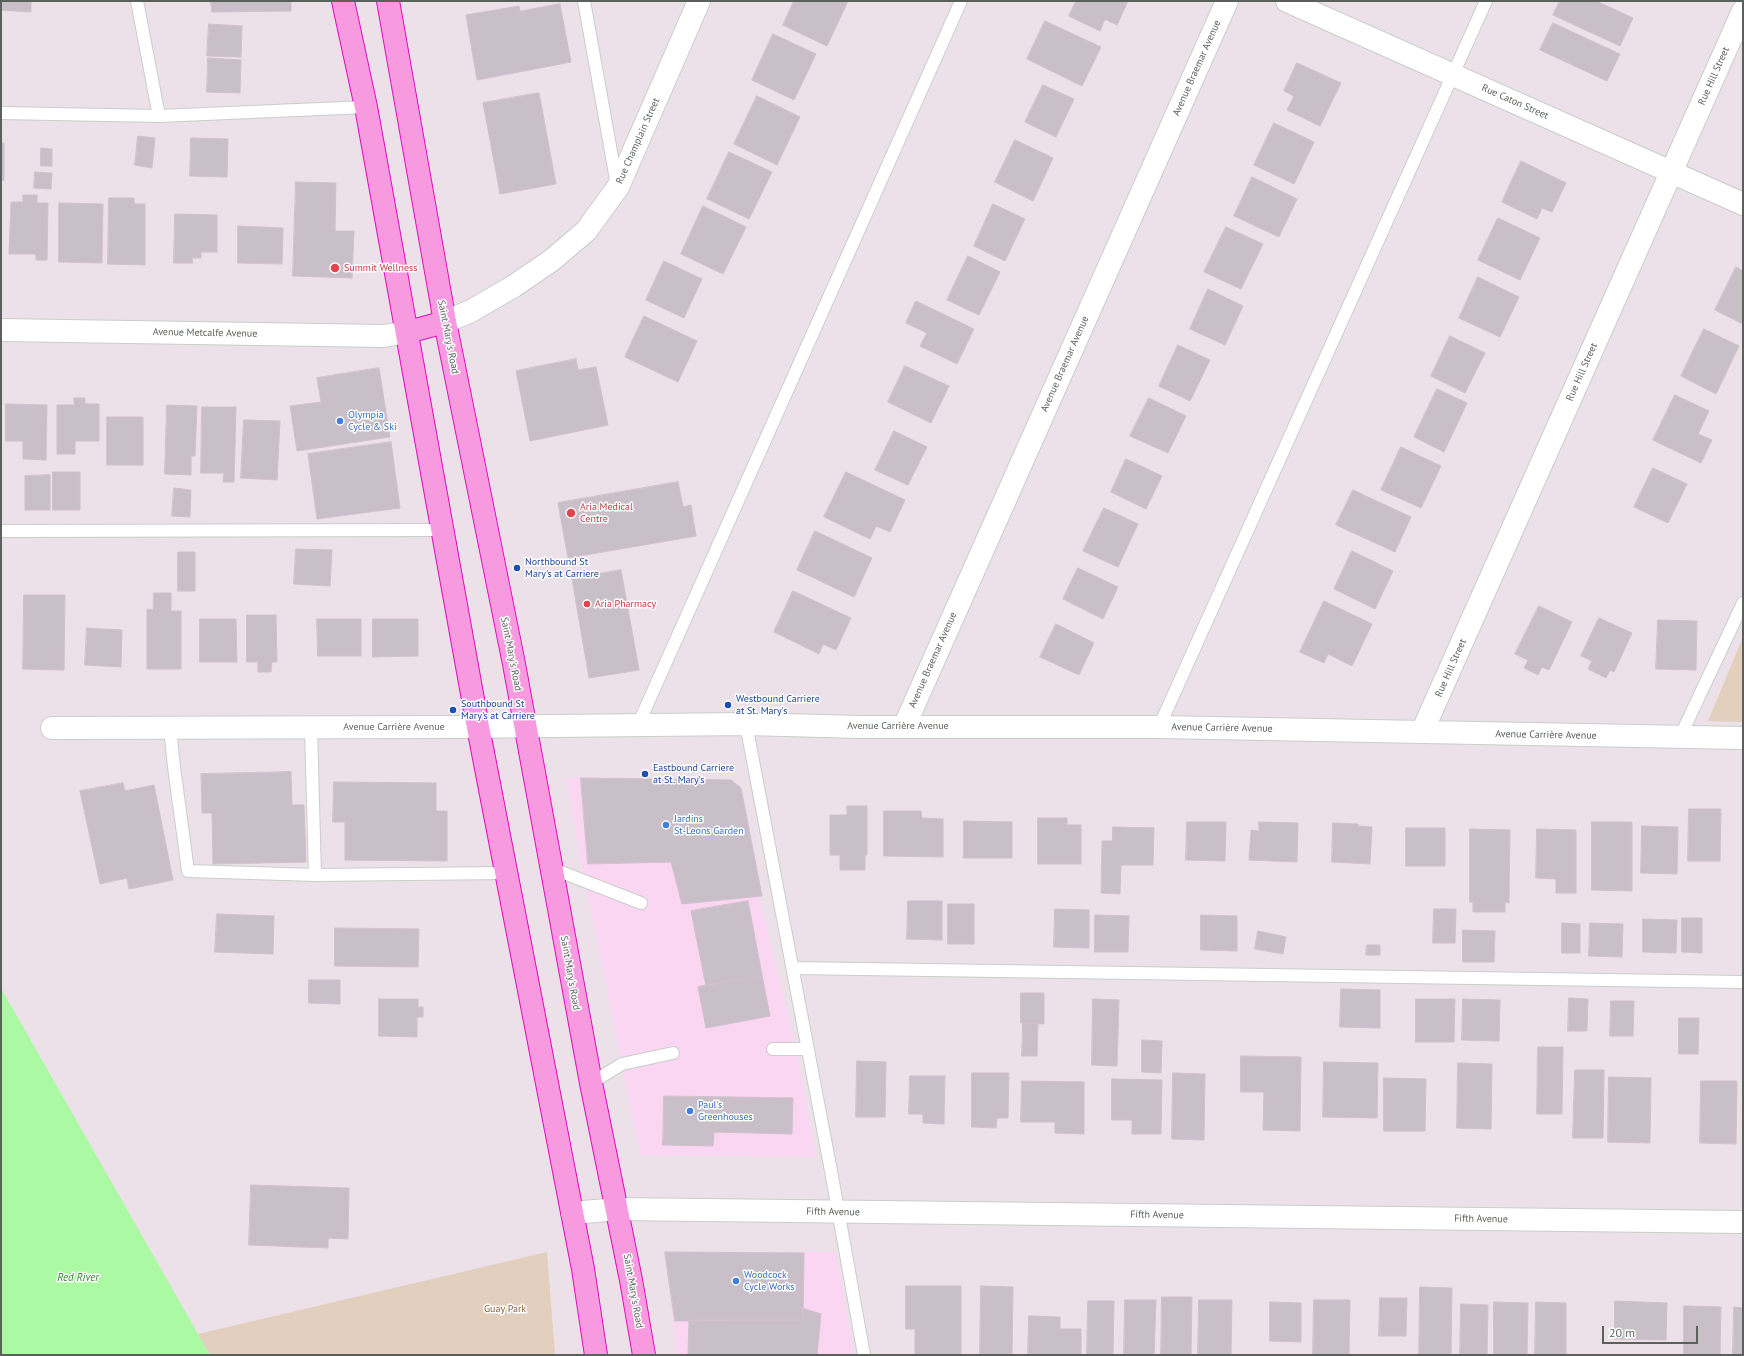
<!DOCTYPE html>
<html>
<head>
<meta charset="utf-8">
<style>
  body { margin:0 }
  #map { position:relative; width:1744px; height:1356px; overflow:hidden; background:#ece1e9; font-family:"PT Sans",sans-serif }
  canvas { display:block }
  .frame { position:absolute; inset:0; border:2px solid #5a615a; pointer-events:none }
  .scale { position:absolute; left:1602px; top:1326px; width:96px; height:18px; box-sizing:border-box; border:2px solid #5a615a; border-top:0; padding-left:5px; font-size:12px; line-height:14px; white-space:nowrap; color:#5a615a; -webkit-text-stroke:3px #fff; paint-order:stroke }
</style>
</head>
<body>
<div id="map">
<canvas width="1744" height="1356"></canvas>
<div class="frame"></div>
<div class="scale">20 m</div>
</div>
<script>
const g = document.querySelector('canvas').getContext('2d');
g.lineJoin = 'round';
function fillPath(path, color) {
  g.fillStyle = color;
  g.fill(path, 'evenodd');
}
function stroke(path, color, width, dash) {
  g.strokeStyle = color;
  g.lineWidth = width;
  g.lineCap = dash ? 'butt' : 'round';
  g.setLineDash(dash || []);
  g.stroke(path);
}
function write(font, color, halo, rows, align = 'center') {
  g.font = font + ' "PT Sans",sans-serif';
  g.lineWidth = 3;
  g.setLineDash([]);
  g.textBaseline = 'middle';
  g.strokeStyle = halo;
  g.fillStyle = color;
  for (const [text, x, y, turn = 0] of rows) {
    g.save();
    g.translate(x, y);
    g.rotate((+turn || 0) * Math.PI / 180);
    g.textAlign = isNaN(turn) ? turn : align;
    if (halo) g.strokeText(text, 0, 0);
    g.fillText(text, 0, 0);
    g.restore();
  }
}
fillPath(new Path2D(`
  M566,778L731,780L796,1049L816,1157L640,1155L585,881Z
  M665,1252H836L854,1355H677Z`), '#fbd6f3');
fillPath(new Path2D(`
  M1743,637V722L1708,721Z
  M547,1252L555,1355H210L198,1334Z`), '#e2cfbe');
fillPath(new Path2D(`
  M1,988L198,1334L210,1355H1Z`), '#abfaa3');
const building = new Path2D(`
  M1,1H31V12L1,10Z
  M211,1H291V11L212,12Z
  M794,1H848L827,46L783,25Z
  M1076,1H1128L1117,25L1105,19L1100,31L1069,16Z
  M1560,1H1596L1633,18L1620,46L1553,15Z
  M560,4L571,62L477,80L466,15L519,6L520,11Z
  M1045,21L1101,47L1082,86L1027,59Z
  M1553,23L1620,54L1607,81L1540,50Z
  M209,24L242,26L241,57L207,56Z
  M773,34L816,54L794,100L752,80Z
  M208,58L241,60L240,93L207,92Z
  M1297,63L1341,83L1320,126L1287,110L1294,96L1284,91Z
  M1043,85L1074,99L1056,137L1025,122Z
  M539,93L556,184L500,194L483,103Z
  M757,96L800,117L777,165L734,144Z
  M1274,123L1314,142L1294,184L1254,165Z
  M138,136L155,138L152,168L135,165Z
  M191,138L228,139L227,177L190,176Z
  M1015,140L1053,158L1033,201L995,182Z
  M1,143H4V180H1Z
  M41,148L52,149V166H41Z
  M729,152L772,172L749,219L707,199Z
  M1521,161L1566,183L1552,212L1542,208L1537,219L1502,202Z
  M35,172L52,173L51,189L34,188Z
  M1252,177L1297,199L1279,237L1234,216Z
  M296,182L336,183L335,231H354L352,278L293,276Z
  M23,195H37V203H48L47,260H36V254H9L11,202H23Z
  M109,198H134V204H145V265L108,264Z
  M59,203L103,204L102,263L59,262Z
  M993,204L1025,219L1005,261L974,246Z
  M703,206L746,227L723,274L681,254Z
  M175,214L217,215V252H201V258H192L193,263H174Z
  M1498,218L1540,238L1520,280L1478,260Z
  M238,226L283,228L282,264L238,263Z
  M1226,227L1263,244L1241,289L1204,272Z
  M968,256L1000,272L979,315L947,300Z
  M664,261L702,279L684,318L646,300Z
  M1736,267L1743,271V324L1715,310Z
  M1478,277L1519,297L1500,337L1459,318Z
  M1208,289L1243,306L1225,345L1190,329Z
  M916,301L974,329L957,364L920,346L927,333L906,323Z
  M644,316L697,341L678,382L625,357Z
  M1704,329L1739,346L1716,394L1681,376Z
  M1450,336L1485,353L1465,393L1431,376Z
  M1178,345L1210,360L1190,401L1159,386Z
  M576,359L578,370L596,367L608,425L530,441L516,371Z
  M905,366L949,386L931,423L888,402Z
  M379,368L390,437L297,451L290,406L321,402L317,378Z
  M1437,389L1467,403L1444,452L1414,437Z
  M1675,395L1709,411L1698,434L1712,440L1701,463L1653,440Z
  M74,398H85V404H99V441H75V454H57V405H74Z
  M1149,398L1186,416L1168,453L1130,436Z
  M6,404L47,405L46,460L23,459V441H6Z
  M167,405L197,406L195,456H191V475L165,474Z
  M202,407H236L234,482H223L224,473H201Z
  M107,417H143V465H107Z
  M244,420L280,421L277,480L241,478Z
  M894,431L927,447L908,485L875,470Z
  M391,442L400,508L317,519L308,454Z
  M1401,447L1441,466L1421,508L1381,490Z
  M1126,459L1162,476L1146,509L1111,492Z
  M1653,468L1687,484L1668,523L1634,507Z
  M53,472H80V510H53Z
  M846,472L905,500L890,532L876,526L870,539L824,517Z
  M50,475V510H25V476Z
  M678,482L683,507L691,505L696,536L568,558L558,503Z
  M174,488L191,490L190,517L172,516Z
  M1353,490L1411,517L1395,552L1336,525Z
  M1104,508L1138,524L1118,567L1083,551Z
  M815,531L872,558L854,597L797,570Z
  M296,549L332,550L330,586L294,584Z
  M1352,551L1393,571L1375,609L1334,589Z
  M178,552H195V591H178Z
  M1078,568L1118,587L1103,619L1063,599Z
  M621,570L639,670L589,678L572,579Z
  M793,591L851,618L836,650L823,644L819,654L774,632Z
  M154,593H171V611H181V669H147V609L153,610Z
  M24,595H65L64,670L23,669Z
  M1324,601L1372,624L1352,666L1328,654L1324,663L1300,652Z
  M1539,606L1572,622L1549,670L1542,667L1538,675L1524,668L1528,660L1515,654Z
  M247,615H276L277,662H272L271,672H258V662H247Z
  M1599,618L1632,633L1614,672L1610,670L1606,678L1588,669L1592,661L1581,656Z
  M200,619H236L237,662H200Z
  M317,619H361V656H318Z
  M373,619H418V656L373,657Z
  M1658,620L1697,621L1696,670L1656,669Z
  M1056,624L1094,643L1079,675L1040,657Z
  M87,628L122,630L121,667L85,665Z
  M291,772L292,805H304L306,862L213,864L212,813H202L201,774Z
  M581,778L731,780L741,788L762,896L682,904L671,862L588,864Z
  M334,782L436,783V811H447V861L345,860V822H333Z
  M123,783L125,791L154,785L173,880L129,889L127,878L100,884L80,791Z
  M847,806H867V855H865V870H840V855H830V815H847Z
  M1689,809H1721L1720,861H1688Z
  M884,811H921L922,818L943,819V857L884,856Z
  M1038,818H1067V825H1081V864H1038Z
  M964,821L1012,822V858H964Z
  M1187,822H1226L1225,861L1186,860Z
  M1259,822L1298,823L1297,862L1249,860L1251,830L1259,831Z
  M1592,822H1632V891L1592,890Z
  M1333,823L1358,824V826L1372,827L1370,864L1332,862Z
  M1642,826L1678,827L1677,874L1641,873Z
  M1113,827L1154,828L1153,865H1121L1120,894L1101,893L1102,841H1112Z
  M1406,828H1445V866H1406Z
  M1470,829L1510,830L1509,903L1505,902V912H1473V902H1470Z
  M1537,829L1576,830V893H1556V879L1536,878Z
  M748,901L762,975L706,986L691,911Z
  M908,901H942V940L907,939Z
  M948,904H974V944H948Z
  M1055,909L1089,910V948L1054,947Z
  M1434,909H1456L1455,943H1433Z
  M217,914L274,916L273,954L215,952Z
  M1095,915L1129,916L1128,952H1095Z
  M1201,915L1237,916V951L1201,950Z
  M1682,918H1702V953L1682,952Z
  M1643,919L1677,920L1676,953L1643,952Z
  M1562,923L1580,924V953H1562Z
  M1590,923L1623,924L1622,957L1589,956Z
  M335,928L419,929L418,967L335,966Z
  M1463,930L1495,931L1494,962H1463Z
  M1258,931L1286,937L1283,954L1255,949Z
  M1367,945H1380V955H1366Z
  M762,975L770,1016L706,1028L698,987Z
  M309,980H340V1004L309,1003Z
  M1341,989L1380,990V1028L1340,1027Z
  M1021,993H1044V1024L1021,1023Z
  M1569,998L1588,999L1587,1031H1568Z
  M379,999H418V1007H423V1017H417V1037L379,1036Z
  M1093,999L1119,1000L1117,1066L1092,1065Z
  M1416,999H1455L1454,1042H1416Z
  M1463,999L1500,1000L1499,1041L1462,1040Z
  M1611,1001H1634L1633,1036H1610Z
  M1679,1018H1699L1698,1054H1679Z
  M1023,1023H1038L1037,1056H1022Z
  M1142,1040L1162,1041L1161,1073L1142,1072Z
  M1538,1047H1563L1562,1114H1537Z
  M1241,1056L1301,1057L1300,1131L1263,1130L1264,1092H1241Z
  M857,1061L886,1062L885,1117H856Z
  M1324,1062L1378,1063L1377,1118L1323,1117Z
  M1458,1063L1492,1064L1491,1129L1457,1128Z
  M1575,1070H1604L1603,1138H1573Z
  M972,1073H1009L1008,1118H997L996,1128L972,1127Z
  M1173,1073L1205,1074L1204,1140L1172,1139Z
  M910,1076H945L944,1124L923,1123V1114H909Z
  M1609,1077L1651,1078L1650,1143L1608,1142Z
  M1384,1078L1426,1079L1425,1131H1384Z
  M1112,1079L1162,1080L1161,1134H1132V1120H1112Z
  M1022,1081L1084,1082V1134L1055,1133V1122H1021Z
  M1701,1081H1737L1736,1144L1700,1143Z
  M664,1096L793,1098L792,1134L714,1132L713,1146L663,1145Z
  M251,1185L349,1188L348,1239L328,1238V1248L249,1245Z
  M665,1252L804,1253L803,1320L675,1321Z
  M906,1286H961V1355H915V1329H906Z
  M981,1286L1013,1287L1012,1355H980Z
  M1420,1287L1452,1288L1451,1355H1419Z
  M1162,1297H1192L1191,1355H1161Z
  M1380,1298H1407L1406,1336H1379Z
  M1125,1300H1156L1154,1355H1124Z
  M1199,1300H1232L1231,1355H1198Z
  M1314,1300H1350L1349,1355H1313Z
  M1088,1301H1114L1113,1355H1087Z
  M1615,1301L1667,1303L1666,1340L1615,1339Z
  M1270,1302L1301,1303V1342L1270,1341Z
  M1494,1302L1528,1303L1527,1355H1494Z
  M1536,1302L1566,1303V1355H1535Z
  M1461,1304L1488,1305L1487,1355H1460Z
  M1684,1306L1721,1307L1720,1355H1684Z
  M1734,1307L1743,1308V1355H1733Z
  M802,1308L821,1314L817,1355H688L689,1320H803Z
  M1029,1316L1060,1317V1329H1081V1355H1028Z`);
fillPath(building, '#c9bfc8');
stroke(building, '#d0c0cd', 1);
const service = new Path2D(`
  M137,1L159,116
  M584,1L617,185
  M1,113L159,116L366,107
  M1,531L441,530
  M746,724L831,1171L864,1355
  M638,725L961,1
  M1159,727L1486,1
  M170,728L174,767L188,871L315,875
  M311,728L315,875L506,873
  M1680,737L1743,603
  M551,868L641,903
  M793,968L1743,982
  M773,1049H808
  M591,1083L622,1064L673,1053`);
const minor = new Path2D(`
  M1287,1L1743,204
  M445,322L471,311L514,286L552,260L586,231L618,187L699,1
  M1,330L384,336L408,332
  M904,727L1227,1
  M52,728L455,727L746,724L861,727H1159L1743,738
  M1422,732L1743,11
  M572,1213L618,1209L1743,1222`);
const trunk = new Path2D(`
  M343,1L366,107L478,727L583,1269L596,1355
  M388,1L445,322L514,664L591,1083L631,1280L644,1355
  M408,332L445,322`);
stroke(service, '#c8cec9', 14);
stroke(minor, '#c8cec9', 24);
stroke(trunk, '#e00cbf', 24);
stroke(service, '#fff', 12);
stroke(minor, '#fff', 22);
stroke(trunk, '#f89ae0', 22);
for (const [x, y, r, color] of [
  [335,268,5,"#e0444e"],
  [340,421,4,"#3f7fe0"],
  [571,513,5,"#e0444e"],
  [517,568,4,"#1a4fb4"],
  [587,604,4,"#e0444e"],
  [728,705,4,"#1a4fb4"],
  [453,710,4,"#1a4fb4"],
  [645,774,4,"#1a4fb4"],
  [666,825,4,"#3f7fe0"],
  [690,1111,4,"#3f7fe0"],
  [736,1281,4,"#3f7fe0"]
]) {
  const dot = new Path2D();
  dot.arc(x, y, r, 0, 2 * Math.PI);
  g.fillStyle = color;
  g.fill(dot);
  stroke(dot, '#fff', 1.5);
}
write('10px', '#5a615a', '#fff', [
  ["Avenue Braemar Avenue",1197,68,-66],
  ["Rue Hill Street",1714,76,-66],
  ["Rue Caton Street",1515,102,24],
  ["Rue Champlain Street",638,141,-66],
  ["Avenue Metcalfe Avenue",205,333,1],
  ["Saint Mary's Road",448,337,79],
  ["Avenue Braemar Avenue",1065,364,-66],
  ["Rue Hill Street",1582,372,-66],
  ["Saint Mary's Road",511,654,79],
  ["Avenue Braemar Avenue",933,660,-66],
  ["Rue Hill Street",1451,668,-66],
  ["Avenue Carrière Avenue",898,726],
  ["Avenue Carrière Avenue",394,727],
  ["Avenue Carrière Avenue",1222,728,1],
  ["Avenue Carrière Avenue",1546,735,1],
  ["Saint Mary's Road",570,973,80],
  ["Fifth Avenue",833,1212,1],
  ["Fifth Avenue",1157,1215,1],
  ["Fifth Avenue",1481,1219,1],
  ["Saint Mary's Road",633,1291,80]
]);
write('10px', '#be3a42', '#fff', [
  ["Summit Wellness",344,268],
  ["Aria Medical",580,507],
  ["Centre",580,519],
  ["Aria Pharmacy",595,604]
], 'left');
write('10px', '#366cbe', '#fff', [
  ["Olympia",348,415],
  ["Cycle & Ski",348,427],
  ["Jardins",674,819],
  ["St-Leons Garden",674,831],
  ["Paul's",698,1105],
  ["Greenhouses",698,1117],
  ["Woodcock",744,1275],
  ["Cycle Works",744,1287]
], 'left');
write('10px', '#164399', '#fff', [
  ["Northbound St",525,562],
  ["Mary's at Carriere",525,574],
  ["Westbound Carriere",736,699],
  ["at St. Mary's",736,711],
  ["Southbound St",461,704],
  ["Mary's at Carriere",461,716],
  ["Eastbound Carriere",653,768],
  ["at St. Mary's",653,780]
], 'left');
write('10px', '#815e39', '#fff', [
  ["Guay Park",505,1309]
]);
write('italic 11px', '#358035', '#fff', [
  ["Red River",78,1278]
]);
</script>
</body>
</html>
